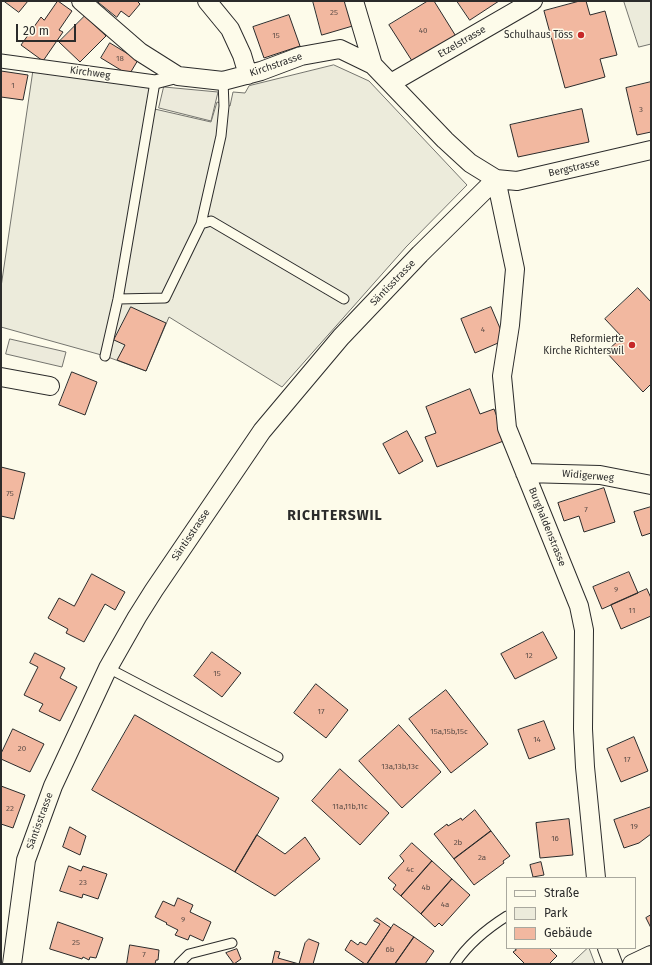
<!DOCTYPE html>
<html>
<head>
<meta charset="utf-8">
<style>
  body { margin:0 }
  #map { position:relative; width:652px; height:965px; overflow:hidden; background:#fdfbea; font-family:"Fira Sans",sans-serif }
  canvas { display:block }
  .frame { position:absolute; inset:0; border:2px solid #2b2b2b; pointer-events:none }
  .legend { position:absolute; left:506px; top:877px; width:130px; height:72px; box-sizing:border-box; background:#fdfbea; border:1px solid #a9a89e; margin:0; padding:5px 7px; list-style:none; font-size:12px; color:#2b2b2b }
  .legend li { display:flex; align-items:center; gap:8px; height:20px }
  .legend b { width:20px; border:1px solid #a9a89e }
  .scale { position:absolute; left:16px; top:24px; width:60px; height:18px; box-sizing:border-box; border:2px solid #2b2b2b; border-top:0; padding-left:5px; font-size:12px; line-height:14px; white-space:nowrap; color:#2b2b2b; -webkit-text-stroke:3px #fdfbea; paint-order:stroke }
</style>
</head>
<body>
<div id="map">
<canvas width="652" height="965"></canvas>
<div class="frame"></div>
<ul class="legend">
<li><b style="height:5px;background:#fdfbea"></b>Straße</li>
<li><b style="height:11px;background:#ecebdb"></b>Park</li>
<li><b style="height:11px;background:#f2b8a0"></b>Gebäude</li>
</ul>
<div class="scale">20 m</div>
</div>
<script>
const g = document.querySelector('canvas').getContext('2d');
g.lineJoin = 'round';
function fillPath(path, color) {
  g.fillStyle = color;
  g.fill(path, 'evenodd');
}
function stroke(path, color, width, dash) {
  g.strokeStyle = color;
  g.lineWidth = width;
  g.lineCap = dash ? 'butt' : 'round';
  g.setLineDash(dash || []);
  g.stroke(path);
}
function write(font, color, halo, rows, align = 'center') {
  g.font = font + ' "Fira Sans",sans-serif';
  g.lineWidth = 3;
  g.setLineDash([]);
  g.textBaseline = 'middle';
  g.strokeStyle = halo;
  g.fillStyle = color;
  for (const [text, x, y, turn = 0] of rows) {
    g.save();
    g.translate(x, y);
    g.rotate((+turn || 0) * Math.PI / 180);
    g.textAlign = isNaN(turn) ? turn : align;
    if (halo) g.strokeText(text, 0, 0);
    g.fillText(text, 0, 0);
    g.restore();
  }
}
const green = new Path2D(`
  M624,1H651V44L639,47Z
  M334,65L369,81L467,185L406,247L282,387L169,317L146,371L105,356L1,327V287L33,70L151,88L146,107L211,122L217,102L230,106L233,92L245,93L249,86Z
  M588,948H589L595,964H571Z`);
fillPath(green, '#ecebdb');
stroke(green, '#74746e', 1);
const parking = new Path2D(`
  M164,87L218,92L211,121L159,108Z
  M10,339L66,352L62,367L6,354Z`);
fillPath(parking, '#eceadb');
stroke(parking, '#74746e', 1);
const building = new Path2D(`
  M4,1H28L19,12Z
  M58,1L72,11L59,30L63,32L43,61L21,45L41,17L44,20Z
  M97,1H137L140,4L129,17L121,11L117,17Z
  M313,1H349L356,25L322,35Z
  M428,1H434L457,38L414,64L389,25Z
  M457,1H499L470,20Z
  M580,1H586L590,15L605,11L617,55L600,59L605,77L565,88L544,11Z
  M289,15L300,46L264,58L253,27Z
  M85,16L106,36L80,62L59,42Z
  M110,43L138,60L129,75L101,58Z
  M1,71L28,75L23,100L1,97Z
  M651,82V132L637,135L626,88Z
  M582,109L589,142L518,157L510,125Z
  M638,288L651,302V384L643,392L606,352L622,337L605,319Z
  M131,307L166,323L146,371L117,360L125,345L114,340Z
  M491,307L505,340L475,353L461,319Z
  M72,372L97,382L85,415L59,405Z
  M470,389L480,414L494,409L506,440L437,467L425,437L436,433L426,407Z
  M407,431L423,461L399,474L383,444Z
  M1,467L25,473L14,519L1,516Z
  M604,488L615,522L584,532L579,516L564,521L558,503Z
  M651,507V533L642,536L634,512Z
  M629,572L638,593L602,609L593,587Z
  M92,574L125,592L115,610L105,604L84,642L66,633L68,629L48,618L59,598L74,606Z
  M647,589L651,598V616L621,629L611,605Z
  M543,632L557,658L515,679L501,654Z
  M212,652L241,673L222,697L194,676Z
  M35,653L65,668L60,678L77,687L60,721L39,711L43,704L24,695L38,667L30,663Z
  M316,684L348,710L326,738L294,713Z
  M446,690L488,744L451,773L409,719Z
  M135,715L279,798L235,872L92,790Z
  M544,721L555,749L529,759L518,730Z
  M399,725L441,772L402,808L359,761Z
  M13,729L44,744L30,772L1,759V754Z
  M634,737L648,771L621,782L607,749Z
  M340,769L389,813L360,845L312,801Z
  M1,786L25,795L13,828L1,824Z
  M651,807V834L639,843L624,848L614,820Z
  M475,810L491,831L454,859L434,834L447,824L448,826L461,818L462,820Z
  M569,819L573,855L540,858L536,823Z
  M70,827L86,836L80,855L63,847Z
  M491,831L510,856L503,861L504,863L474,885L454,859Z
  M257,835L285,854L305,837L320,859L275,896L235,872Z
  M412,843L432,861L401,896L393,889L396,885L388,878L404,861L400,856Z
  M432,861L452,879L421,914L401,896Z
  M541,862L544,875L533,877L530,865Z
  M69,866L81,871L83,866L107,874L98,899L83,894L82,898L60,891Z
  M452,879L470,895L442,926L439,923L435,927L421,914Z
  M178,898L193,905L190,912L211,922L203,941L190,935L188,940L175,935L178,930L166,924L167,923L155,917L163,901L174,906Z
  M651,915V928L646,918Z
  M377,918L391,928L367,964H365L345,950L351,940L358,945L360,942L366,945L380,924L374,921Z
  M58,922L103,938L96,958L90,957L89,960L83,957L82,959L50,949Z
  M394,924L414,937L395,964H367Z
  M414,937L434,951L425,964H395Z
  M309,939L319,943L313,964H272L275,951L280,952L278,958L299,964L305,943Z
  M130,945L159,950L158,960H156L155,964H127Z
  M514,948H549L557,956L549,964H525L513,952L516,950Z
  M237,949L241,959L234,964L226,953Z`);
fillPath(building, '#f2b8a0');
stroke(building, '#2b2b2b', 1);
const service = new Path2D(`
  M201,224L221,136L224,106L223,81
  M118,299L165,298L201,224L211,221L344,299
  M105,356L118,299L155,82
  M108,668L278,757
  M179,964L189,954L232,943
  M455,964C468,944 488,928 507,916`);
const pedestrian = new Path2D(`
  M1,61L155,82L178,76`);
const minor = new Path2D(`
  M81,1L140,52L178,76L223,81L261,71L301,56L340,49L373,65L445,140L470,163L496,179L517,181L651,150
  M207,1L230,29L242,55L248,75
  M354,1L373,65
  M391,83L533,1
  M496,179L515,269L510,325L502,376L507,428L579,606L584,630L583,729L585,767L596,878
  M1,377L50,386
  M525,473L600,475L651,485
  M607,948L613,964
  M12,964L26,860L53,786L108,668L137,617L154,590L262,431L341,337L420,254L496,179
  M632,964L651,955`);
stroke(service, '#2b2b2b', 11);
stroke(pedestrian, '#2b2b2b', 15);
stroke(minor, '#2b2b2b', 20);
stroke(service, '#fdfbea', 9);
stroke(pedestrian, '#fdfbea', 13);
stroke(minor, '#fdfbea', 18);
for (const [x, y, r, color] of [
  [581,35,4,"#c62828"],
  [632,345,4,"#c62828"]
]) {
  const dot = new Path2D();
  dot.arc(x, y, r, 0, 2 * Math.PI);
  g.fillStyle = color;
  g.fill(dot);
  stroke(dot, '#fdfbea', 1.5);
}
write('8px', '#5d4e48', null, [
  ["25",334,13],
  ["40",423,31],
  ["15",276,36],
  ["18",120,59],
  ["1",13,86],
  ["3",641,110],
  ["4",483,330],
  ["75",10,494],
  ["7",586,510],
  ["9",616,590],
  ["11",632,611],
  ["12",529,656],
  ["15",217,674],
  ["17",321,712],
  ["15a,15b,15c",449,732],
  ["14",537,740],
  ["20",22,749],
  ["17",627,760],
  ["13a,13b,13c",400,767],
  ["11a,11b,11c",350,807],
  ["22",10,809],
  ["19",634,827],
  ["16",555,839],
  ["2b",458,843],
  ["2a",482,858],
  ["4c",410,870],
  ["23",83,883],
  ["4b",426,888],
  ["4a",445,905],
  ["9",183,920],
  ["25",76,943],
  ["6b",390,950],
  ["7",144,955]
]);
write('10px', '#2b2b2b', '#fdfbea', [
  ["Schulhaus Töss",573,35],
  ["Reformierte",624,339],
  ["Kirche Richterswil",624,351]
], 'right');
write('10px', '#2b2b2b', '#fdfbea', [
  ["Etzelstrasse",462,42,-30],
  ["Kirchstrasse",276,65,-19],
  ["Kirchweg",90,73,8],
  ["Bergstrasse",574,168,-13],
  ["Säntisstrasse",393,283,-46],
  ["Widigerweg",588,476,5],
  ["Burghaldenstrasse",547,527,68],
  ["Säntisstrasse",191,535,-56],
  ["Säntisstrasse",40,821,-70]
]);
g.letterSpacing = '1px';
write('bold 14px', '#2b2b2b', '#fdfbea', [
  ["RICHTERSWIL",335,516]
]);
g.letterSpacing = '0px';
</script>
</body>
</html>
